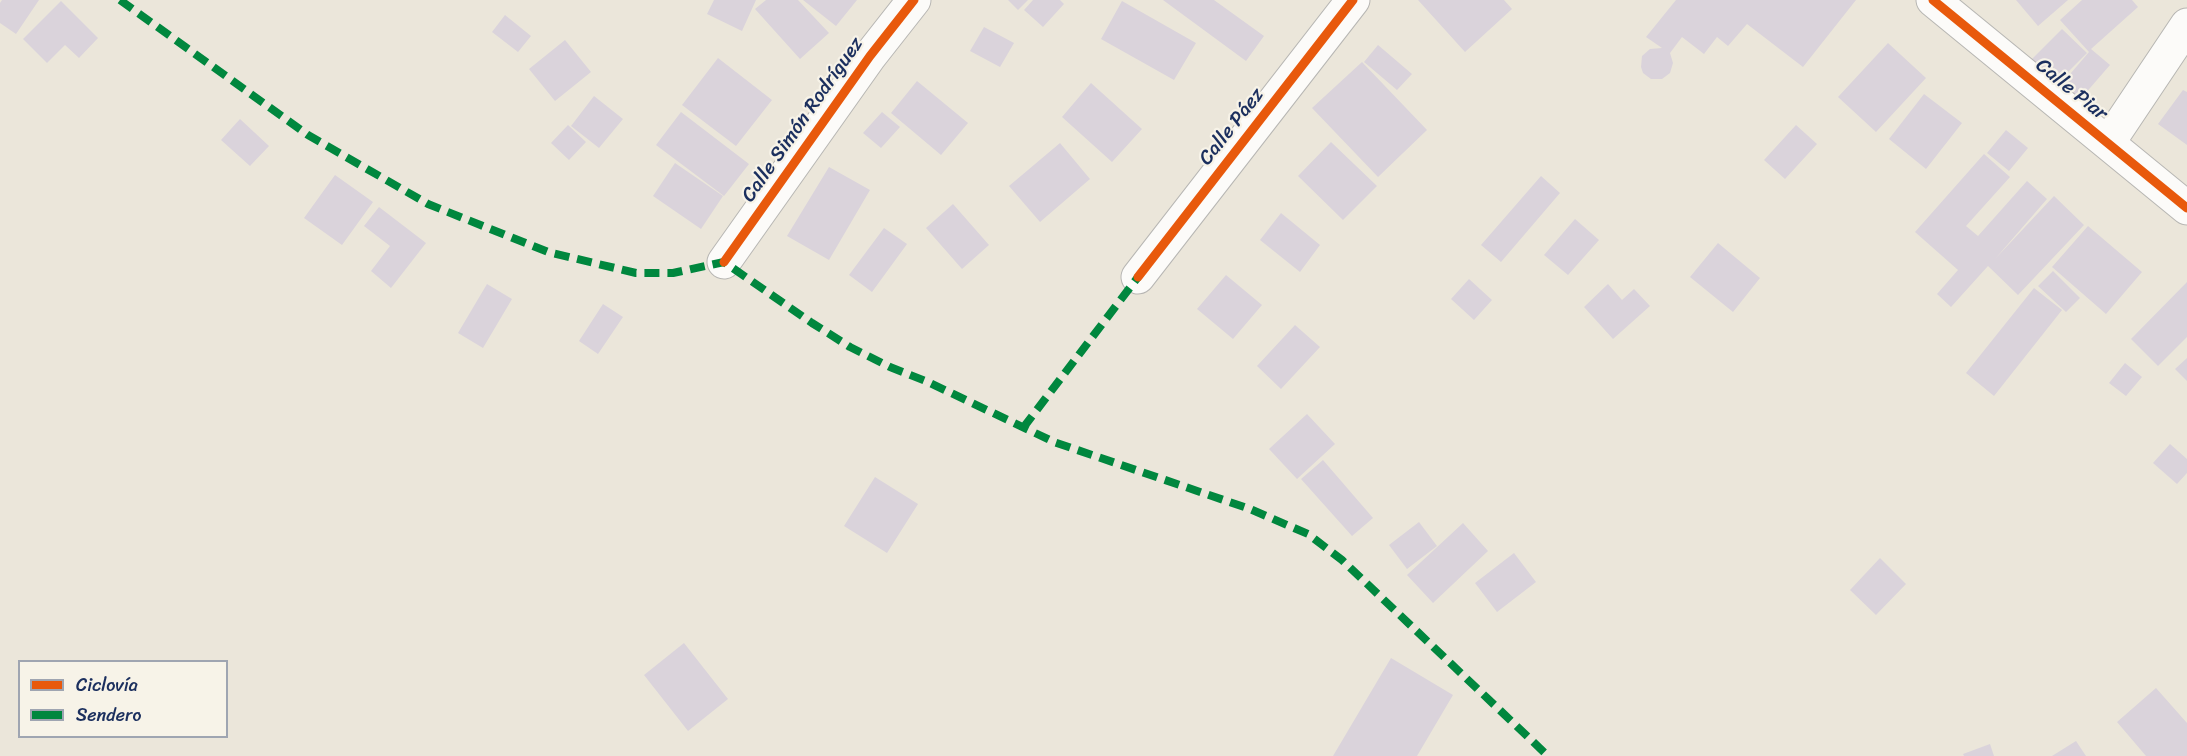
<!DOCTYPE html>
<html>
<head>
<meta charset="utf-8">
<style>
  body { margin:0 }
  #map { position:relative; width:2187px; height:756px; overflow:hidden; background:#ebe6da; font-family:Sriracha,sans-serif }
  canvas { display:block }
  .legend { position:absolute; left:18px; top:660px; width:210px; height:78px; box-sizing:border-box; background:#f7f3e8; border:2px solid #9fa5b1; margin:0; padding:8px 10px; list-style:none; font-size:18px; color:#1b2f5e }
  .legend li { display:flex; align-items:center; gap:12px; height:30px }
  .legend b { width:30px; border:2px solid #9fa5b1 }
</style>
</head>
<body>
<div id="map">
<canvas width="2187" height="756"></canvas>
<ul class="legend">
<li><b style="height:8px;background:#e8590c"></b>Ciclovía</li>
<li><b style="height:8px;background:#00873e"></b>Sendero</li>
</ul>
</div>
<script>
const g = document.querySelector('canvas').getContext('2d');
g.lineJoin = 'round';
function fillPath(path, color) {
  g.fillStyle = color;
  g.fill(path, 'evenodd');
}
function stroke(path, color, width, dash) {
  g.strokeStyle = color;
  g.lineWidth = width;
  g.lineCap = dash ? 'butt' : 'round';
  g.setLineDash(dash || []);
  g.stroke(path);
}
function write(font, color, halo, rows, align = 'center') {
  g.font = font + ' Sriracha,sans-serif';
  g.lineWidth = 4.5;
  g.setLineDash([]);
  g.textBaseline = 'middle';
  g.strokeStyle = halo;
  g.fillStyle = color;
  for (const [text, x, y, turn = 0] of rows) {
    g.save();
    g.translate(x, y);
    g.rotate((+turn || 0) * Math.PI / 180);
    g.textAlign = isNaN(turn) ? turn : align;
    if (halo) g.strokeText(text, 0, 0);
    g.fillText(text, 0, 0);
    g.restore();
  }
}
fillPath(new Path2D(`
  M2,0H39L16,34L0,23V3Z
  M714,0H756L742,31L707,14Z
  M766,0H798L829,33L800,59L755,9Z
  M803,0H857L836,26Z
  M1008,0H1028L1018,10Z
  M1033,0H1060L1064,4L1043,27L1024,10Z
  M1163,0H1214L1264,36L1246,61Z
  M1418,0H1504L1512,9L1465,52Z
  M1676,0H1856L1803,67L1747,24L1728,46L1717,37L1704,54L1682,37L1670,53L1673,63L1670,73L1662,79H1651L1643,73L1641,67L1642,56L1650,49L1662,48L1646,37Z
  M2016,0H2068L2038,26Z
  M2082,0H2132L2138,7L2091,49L2110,65L2077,103L2059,87L2089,52L2060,20Z
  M61,1L98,38L79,58L65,45L47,63L23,39Z
  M1122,1L1196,43L1174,80L1101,39Z
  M505,15L531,36L518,52L492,32Z
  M984,27L1014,43L1000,67L970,51Z
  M2062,29L2087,53L2055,85L2030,61Z
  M565,40L591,72L555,101L529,69Z
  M1888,43L1926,78L1876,132L1838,97Z
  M1378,45L1412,74L1397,90L1364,62Z
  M718,58L772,100L736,146L682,105Z
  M1362,62L1427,130L1378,177L1312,108Z
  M917,81L968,123L941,155L891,113Z
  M1091,83L1142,129L1112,162L1062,117Z
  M2183,90L2187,92V145L2158,124Z
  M1924,94L1962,123L1926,169L1889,139Z
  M594,96L623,119L599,148L571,126Z
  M681,112L749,164L724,196L656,145Z
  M882,112L900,127L881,148L863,133Z
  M240,119L269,146L250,166L221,140Z
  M568,125L586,142L569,160L551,143Z
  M1796,125L1817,144L1785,179L1764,160Z
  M2006,130L2028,148L2009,171L1987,153Z
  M1331,142L1377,186L1343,220L1298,176Z
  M1060,143L1090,179L1040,222L1009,186Z
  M1984,154L2010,177L1966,226L1978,236L2027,181L2047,199L1995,259L2054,196L2084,225L2018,295L1988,266L1951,307L1937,294L1958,270L1915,232Z
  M675,163L723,196L701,229L653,196Z
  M829,167L870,190L829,260L787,236Z
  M335,175L373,202L342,245L304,218Z
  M1541,176L1560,193L1501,262L1481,245Z
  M953,204L989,245L962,269L926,228Z
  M379,207L426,243L391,288L371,271L390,246L364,226Z
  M1281,213L1320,245L1300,272L1260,240Z
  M1575,219L1599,240L1568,275L1544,255Z
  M2088,226L2142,272L2106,314L2052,267Z
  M884,228L907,244L872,292L849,275Z
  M1718,243L1760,278L1733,312L1690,277Z
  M2053,271L2080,298L2066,312L2038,286Z
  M1226,275L1262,305L1233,339L1197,309Z
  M1469,279L1492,300L1474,320L1451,299Z
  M2187,282V337L2158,366L2131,339Z
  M487,284L512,299L483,348L458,333Z
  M1608,284L1622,300L1634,289L1650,306L1613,339L1584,307Z
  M2034,288L2062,310L1994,396L1966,373Z
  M603,304L623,317L598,354L579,341Z
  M1295,325L1320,347L1281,389L1257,366Z
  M2187,358V381L2175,369Z
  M2125,363L2142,377L2126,396L2109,383Z
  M1307,414L1335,444L1297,479L1269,449Z
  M2170,444L2187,459V473L2177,484L2153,463Z
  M1323,460L1373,518L1352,536L1301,479Z
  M875,477L918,504L887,553L844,526Z
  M1419,522L1437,546L1407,569L1389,545Z
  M1463,523L1488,551L1433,603L1407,575Z
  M1514,553L1536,582L1497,612L1475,583Z
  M1880,558L1906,584L1876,615L1850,590Z
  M684,643L728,699L688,731L644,675Z
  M1391,658L1453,695L1417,756H1333Z
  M2156,688L2187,723V756H2146L2117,722Z
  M2076,741L2086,756H2052Z
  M1990,744L1994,756H1964L1963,754Z`), '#dad3db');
const minor = new Path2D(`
  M1933,0L2187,208
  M2108,143L2187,25
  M724,262L870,56L914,0
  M1138,277L1353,0`);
stroke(minor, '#b7b6b3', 35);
stroke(minor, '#fcfbf9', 33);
stroke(new Path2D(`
  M120,0L308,135L428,204L548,252L636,273H673L724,262L812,323L850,347L890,367L928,382L1054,442L1250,509L1308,534L1342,560L1548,756
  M1023,428L1138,277`), '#00873e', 8, [15, 8]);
stroke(new Path2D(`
  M1933,0L2187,208
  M724,262L870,56L914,0
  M1138,277L1353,0`), '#e8590c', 9);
write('20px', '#1b2f5e', '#f7f3e8', [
  ["Calle Piar",2071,90,39],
  ["Calle Simón Rodríguez",803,120,-55],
  ["Calle Páez",1232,127,-52]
]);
</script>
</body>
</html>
